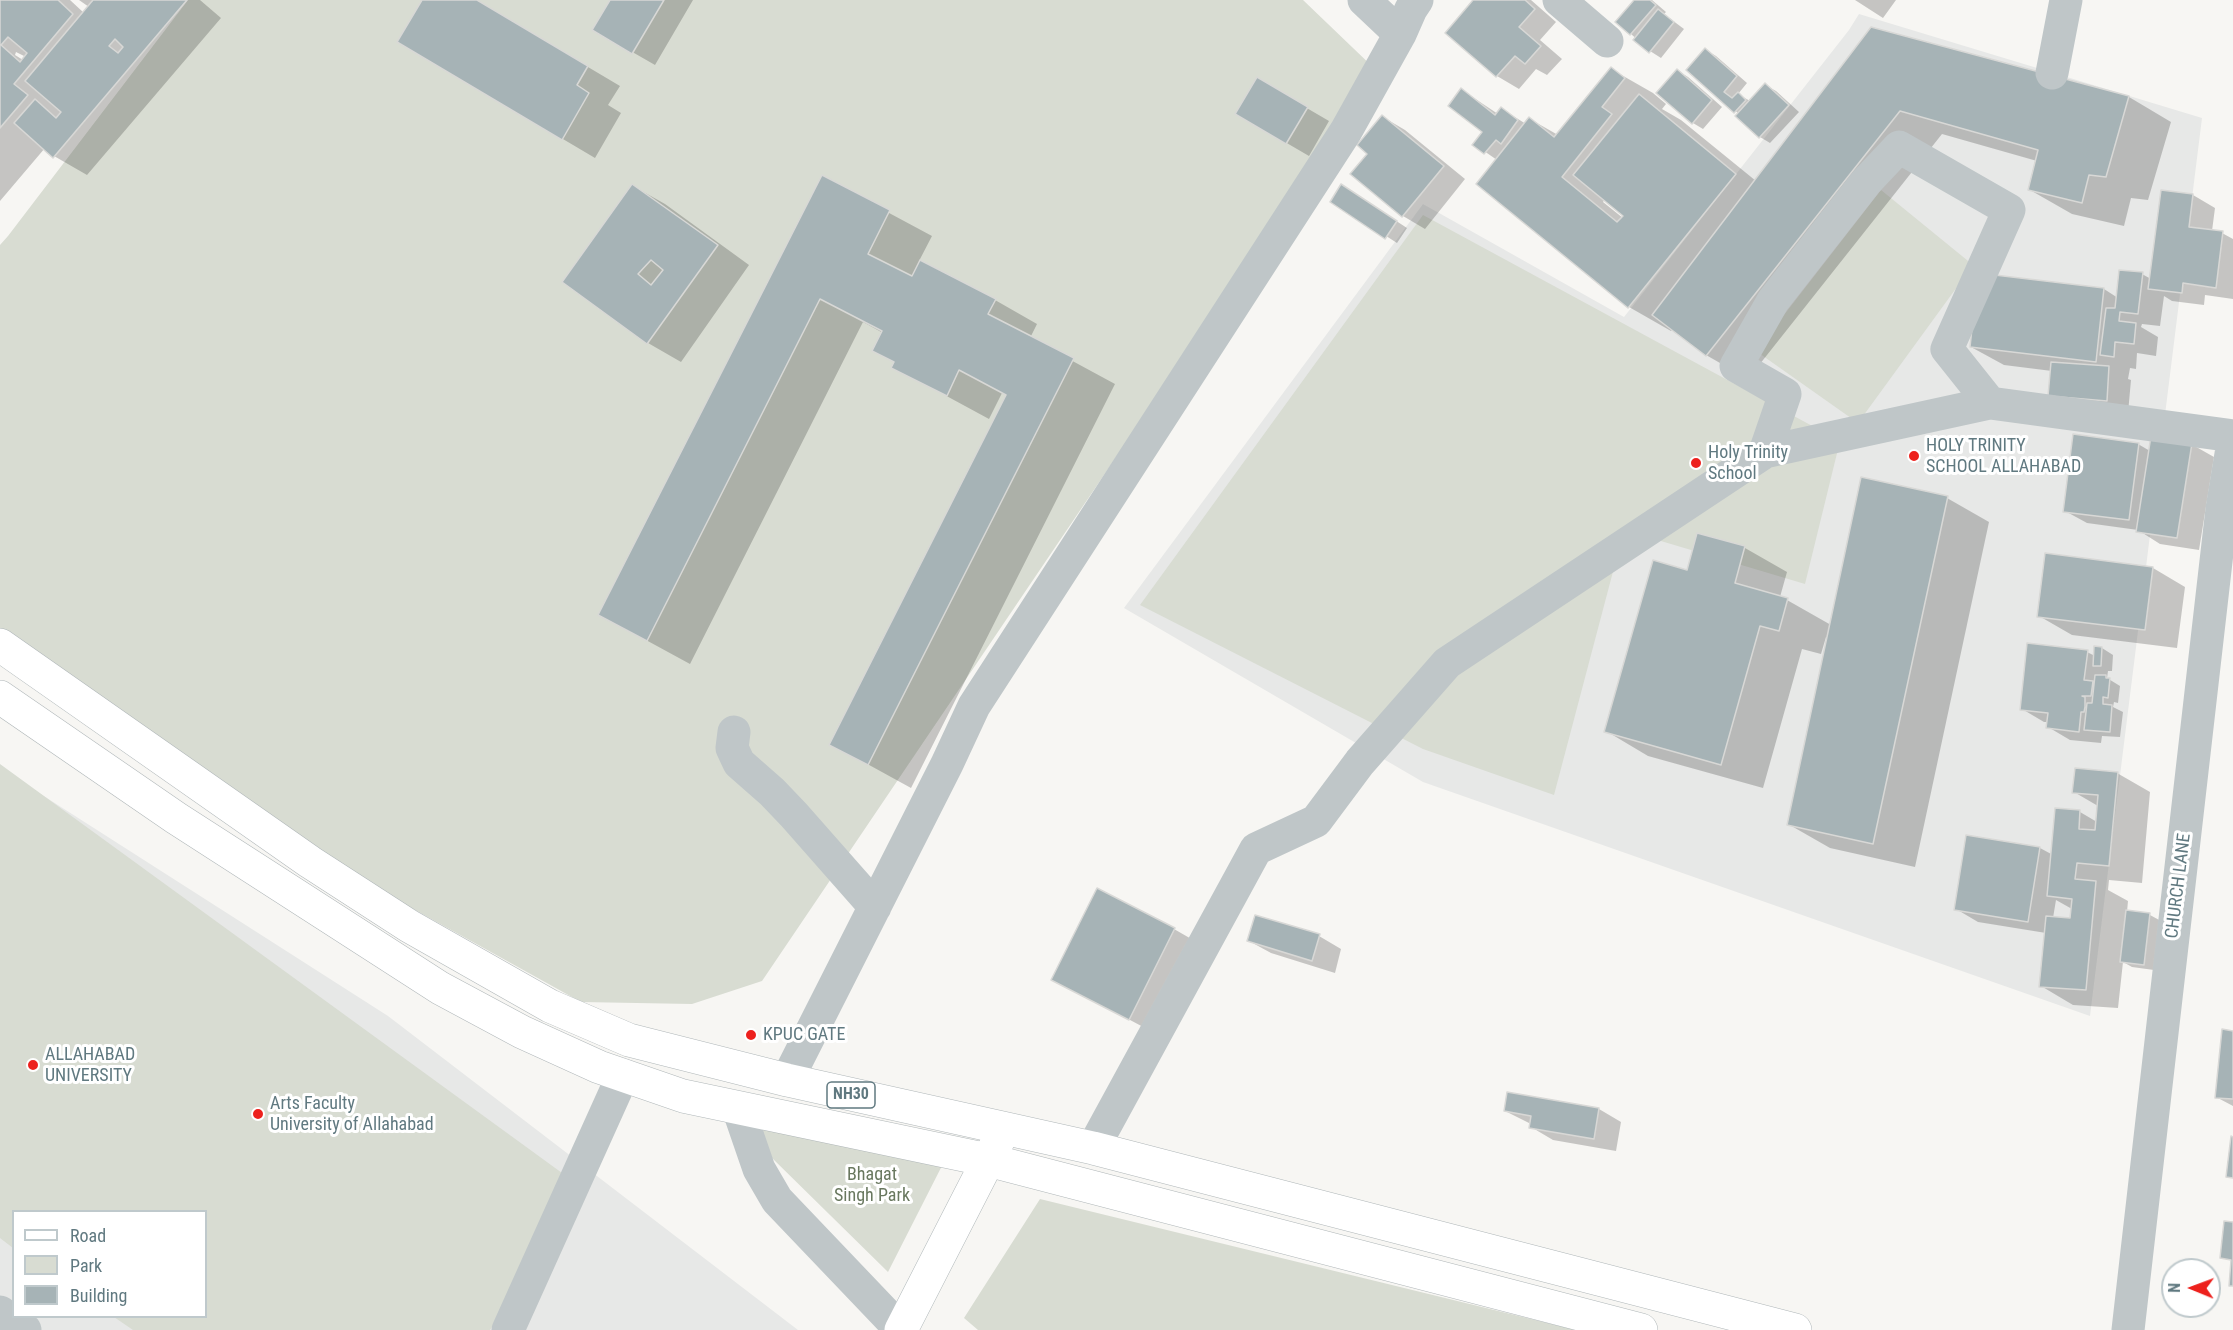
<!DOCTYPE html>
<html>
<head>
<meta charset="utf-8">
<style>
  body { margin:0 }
  #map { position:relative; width:2233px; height:1330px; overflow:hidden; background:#f7f6f3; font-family:"Roboto Condensed",sans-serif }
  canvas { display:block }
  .legend { position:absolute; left:12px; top:1210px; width:195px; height:108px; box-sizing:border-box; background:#fff; border:2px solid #bfc9cc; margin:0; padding:8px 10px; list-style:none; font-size:18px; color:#607980 }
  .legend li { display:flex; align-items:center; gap:12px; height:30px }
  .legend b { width:30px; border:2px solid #bfc9cc }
  .north { position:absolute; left:2161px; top:1258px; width:60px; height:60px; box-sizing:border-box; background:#fff; border:2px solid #bfc9cc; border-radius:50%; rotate:271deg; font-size:16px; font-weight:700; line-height:24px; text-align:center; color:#607980 }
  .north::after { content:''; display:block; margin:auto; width:21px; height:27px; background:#ed211d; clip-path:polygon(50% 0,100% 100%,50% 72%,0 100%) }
</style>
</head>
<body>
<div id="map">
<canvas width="2233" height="1330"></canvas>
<ul class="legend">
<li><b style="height:8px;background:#fff"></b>Road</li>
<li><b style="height:16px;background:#d8dcd2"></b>Park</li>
<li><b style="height:16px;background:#a6b3b6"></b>Building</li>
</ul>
<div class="north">N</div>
</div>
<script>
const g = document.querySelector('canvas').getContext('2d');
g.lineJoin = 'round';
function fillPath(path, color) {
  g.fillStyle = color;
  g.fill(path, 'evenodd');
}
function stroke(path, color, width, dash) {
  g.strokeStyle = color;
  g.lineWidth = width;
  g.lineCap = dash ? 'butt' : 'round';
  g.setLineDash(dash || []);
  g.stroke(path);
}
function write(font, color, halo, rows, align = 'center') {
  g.font = font + ' "Roboto Condensed",sans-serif';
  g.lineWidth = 6;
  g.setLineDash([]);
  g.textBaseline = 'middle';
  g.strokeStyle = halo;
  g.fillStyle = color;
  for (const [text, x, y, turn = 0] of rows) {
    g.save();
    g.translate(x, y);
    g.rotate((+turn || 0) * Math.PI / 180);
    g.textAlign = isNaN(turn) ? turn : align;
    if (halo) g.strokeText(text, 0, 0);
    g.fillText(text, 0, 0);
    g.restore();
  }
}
fillPath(new Path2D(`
  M1859,14L2202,118L2090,1016L1423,782L1124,608L1423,204L1624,317L1849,30Z
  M0,768L388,1016L798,1330H0ZM14,1212H206V1316H14Z`), '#e7e8e7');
fillPath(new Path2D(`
  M188,0H1303L1377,71L762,981L692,1004L581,1002L251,819L0,657V245L8,236Z
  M1881,190L1973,265L1858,423L1756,351Z
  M1423,215L1840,441L1805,584L1624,530L1554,795L1423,749L1140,605Z
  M0,764L584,1189L490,1330H133L114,1317L206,1316V1212H14L13,1248L0,1238Z
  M714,1101L950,1150L888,1272Z
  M1040,1199L1576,1330H978L964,1318Z`), '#d8dcd2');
fillPath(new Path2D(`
  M0,0H70L84,13L89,7L79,0H200L221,18L87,175L54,156L45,148L0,201ZM16,52L26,57L23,60L15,55Z
  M424,0H475L620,86L608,105L621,113L595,158L399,42Z
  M612,0H693L655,65L594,30Z
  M1475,0H1531L1556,22L1540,40L1562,59L1547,75L1536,69L1519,89L1497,76L1447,33Z
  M1636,0H1652L1666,12L1664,14L1684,29L1661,58L1650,51L1631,34Z
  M1855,0H1896L1883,18Z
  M1872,29L2129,97L2171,122L2148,200L2131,198L2124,226L2072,214L2030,190L2037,161L1942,134L1748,379L1706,355L1673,329L1671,331L1629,307L1478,184L1497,160L1474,144L1484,132L1462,90L1498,114L1502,109L1526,124L1530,119L1558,135L1611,69L1653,93L1666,104L1662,109L1681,120L1756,181ZM1605,199L1625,216L1623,218L1603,202Z
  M1706,50L1716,56L1747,83L1738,94L1750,101L1765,85L1776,91L1799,112L1770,143L1760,137L1739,114L1688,70Z
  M1678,71L1688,77L1722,107L1703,129L1693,123Z
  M1257,79L1329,121L1309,156L1237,114Z
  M1383,117L1405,130L1465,179L1425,229L1403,216L1369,154Z
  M822,177L932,236L919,261L995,300L1037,324L1030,338L1115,384L911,788L831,744L1007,396L1002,393L989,419L893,367L895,363L874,351L883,333L863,322L690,664L600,615Z
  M633,186L665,204L749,265L681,362L648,343L564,282Z
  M1352,192L1407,228L1397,243L1332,201Z
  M2193,195L2215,208L2212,231L2222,233L2233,239V299L2205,295L2204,305L2172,301L2164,296L2160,326L2142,324L2141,327L2158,337L2156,356L2137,353L2136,369L2130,368L2128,379L2131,380L2128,413L2072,408L2052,371L2004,365L1971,347L2104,289L2118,298L2142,274L2151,279Z
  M2138,444L2150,451L2191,444L2214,457L2199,550L2160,544L2138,530L2087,523L2065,511Z
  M1947,498L1989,522L1915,867L1830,848L1788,824L1828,638L1826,637L1821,654L1802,649L1763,788L1648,756L1606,731L1688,572L1698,534L1745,548L1787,572L1780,597L1787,600L1831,625Z
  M2153,568L2185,587L2177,648L2072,635L2039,616Z
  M2102,648L2113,655L2112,671H2108L2107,678L2120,686L2118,703L2114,702L2113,707L2123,712L2120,737L2102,736L2101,743L2070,740L2048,727V722H2044L2022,709L2087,652L2095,656Z
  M2117,773L2150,792L2142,883L2109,880L2108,890L2128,901L2127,912L2150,915L2161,921L2154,970L2132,967L2123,962L2118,1008L2073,1005L2041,986L2046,933L1978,922L1956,909L1967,837L2040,848L2053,855L2080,812L2097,822L2098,806L2074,792ZM2056,900L2072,909L2071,920L2053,918Z
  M1174,929L1207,948L1162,1037L1053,979Z
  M1319,936L1341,949L1335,973L1271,953L1249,941Z
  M2233,1032V1106L2216,1097Z
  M1508,1094L1599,1109L1621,1122L1616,1151L1553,1140L1531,1127V1124L1505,1111Z`), '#0003');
const building = new Path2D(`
  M0,0H58L73,14L14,84L28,95L0,128ZM8,37L27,53L20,62L1,45Z
  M93,0H187L53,158L14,123L35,99L56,118L61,112L25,81ZM115,39L123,47L118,53L109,46Z
  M422,0H477L588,66L577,85L589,93L562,140L397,42Z
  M610,0H664L632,54L592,30Z
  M1473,0H1525L1535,9L1519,27L1541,46L1525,64L1515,56L1496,77L1445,33Z
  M1634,0H1650L1656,5L1630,35L1615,22Z
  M1658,9L1674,22L1649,53L1633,40Z
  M1871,27L2129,96L2106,177L2089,175L2082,203L2028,190L2038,150L1900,111L1706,356L1652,315Z
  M1705,48L1737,76L1724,92L1732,98L1738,92L1746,100L1734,113L1686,70Z
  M1611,67L1625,78L1602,107L1612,114L1562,177L1617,222L1623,216L1573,175L1639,94L1736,174L1628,308L1476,184L1529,117L1554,137Z
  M1677,69L1712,100L1692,124L1656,93Z
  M1257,77L1308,107L1286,144L1235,114Z
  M1765,83L1789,105L1759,138L1735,116Z
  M1461,88L1495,115L1501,107L1518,120L1501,144L1496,140L1484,154L1472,145L1482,132L1448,106Z
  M1382,115L1444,166L1402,217L1350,174L1367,154L1357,145Z
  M822,175L890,210L868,254L912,276L920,260L996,299L988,314L1074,358L868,765L829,745L1006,395L959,370L947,396L891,368L894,362L872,351L882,331L820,299L647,641L598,615Z
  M632,184L718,245L647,344L562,282ZM651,260L663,270L651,285L638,274Z
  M1341,184L1397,221L1385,239L1330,202Z
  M2161,190L2193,194L2189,227L2223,231L2216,288L2183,283L2182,293L2148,289Z
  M2119,270L2143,272L2138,314L2120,312L2119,321L2136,323L2134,344L2115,342L2114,357L2100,355L2106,308H2115Z
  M1978,273L2104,288L2096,362L1970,347Z
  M2051,362L2109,366L2107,401L2048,396Z
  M2073,434L2139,443L2129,520L2063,512Z
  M2151,436L2192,443L2177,538L2136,532Z
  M1861,477L1948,496L1873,844L1787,825Z
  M1697,533L1745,546L1735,583L1788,598L1779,631L1760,626L1721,765L1604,732L1653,560L1687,570Z
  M2045,553L2153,567L2145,630L2037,617Z
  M2027,643L2088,650L2084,680L2093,681L2091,696H2082L2085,697V707L2084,712H2081L2079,732L2046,728L2048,713L2020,710Z
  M2094,646L2102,647L2101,666H2093Z
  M2095,675H2106V678H2110L2108,698L2103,697V704L2112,705L2110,732L2084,730L2087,703H2092Z
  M2075,768L2118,772L2109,866L2077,863L2075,879L2096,881L2086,990L2039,987L2046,916L2070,918L2072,899L2047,896L2055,808L2080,810L2079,829L2095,830L2098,795L2072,793Z
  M1966,835L2040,847L2028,922L1954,910Z
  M1097,888L1175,928L1129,1020L1051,980Z
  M2126,910L2150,913L2144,965L2120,962Z
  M1255,915L1320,934L1312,961L1247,941Z
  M2222,1029L2233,1031V1099L2215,1098Z
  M1507,1092L1599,1108L1594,1139L1529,1128L1531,1116L1504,1111Z
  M2231,1136L2233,1137V1178L2226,1177Z
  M2224,1221L2233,1222V1286H2229L2231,1260L2220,1258Z`);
fillPath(building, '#a6b3b6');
stroke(building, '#d8d8d6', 1.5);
const major = new Path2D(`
  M901,1330L1000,1137`);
const highway = new Path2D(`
  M0,645L310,862L409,926L550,1006L629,1040L787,1080L1093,1148L1795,1330
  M0,697L176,818L440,988L522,1032L599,1067L683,1096L988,1160L1641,1330`);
stroke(major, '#b0b8ba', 34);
stroke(highway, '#b0b7b9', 34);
stroke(new Path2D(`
  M1364,0L1400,34
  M1559,0L1607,41
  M2052,73L2066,0
  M1765,452L1785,394L1736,366L1773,301L1866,182L1899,147L2009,210L1947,349L1990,403
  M734,732L732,748L739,763L772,792L794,815L875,907
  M787,1080L947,764L974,706L1346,131L1400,34L1411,9L1417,0
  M738,1108L759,1169L777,1200L901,1330
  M1093,1148L1256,849L1316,821L1360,762L1447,663L1765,452L1990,403L2233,436
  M0,1312L25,1330
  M508,1330L623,1075
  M2128,1330L2222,509L2233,442`), '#bfc6c8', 33);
stroke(major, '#fff', 33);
stroke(highway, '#fff', 33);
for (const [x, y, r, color] of [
  [1914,456,6,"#ed211d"],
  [1696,463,6,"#ed211d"],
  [751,1035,6,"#ed211d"],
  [33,1065,6,"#ed211d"],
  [258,1114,6,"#ed211d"]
]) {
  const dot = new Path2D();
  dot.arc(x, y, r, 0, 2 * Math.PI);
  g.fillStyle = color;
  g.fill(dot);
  stroke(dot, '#fff', 2);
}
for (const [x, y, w] of [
  [851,1095,48]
]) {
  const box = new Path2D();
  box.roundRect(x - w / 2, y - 13, w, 26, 4.5);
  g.fillStyle = '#fff';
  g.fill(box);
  stroke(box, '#607980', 1.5);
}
write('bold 16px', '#607980', null, [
  ["NH30",851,1095]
]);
write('18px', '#607980', '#fff', [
  ["HOLY TRINITY",1926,446],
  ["SCHOOL ALLAHABAD",1926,467],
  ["Holy Trinity",1708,453],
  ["School",1708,474],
  ["KPUC GATE",763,1035],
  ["ALLAHABAD",45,1055],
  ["UNIVERSITY",45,1076],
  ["Arts Faculty",270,1104],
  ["University of Allahabad",270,1125]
], 'left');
write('18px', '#607980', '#fff', [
  ["CHURCH LANE",2179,886,-83]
]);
write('18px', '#69785f', '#fff', [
  ["Bhagat",872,1175],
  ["Singh Park",872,1196]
]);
</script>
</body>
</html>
